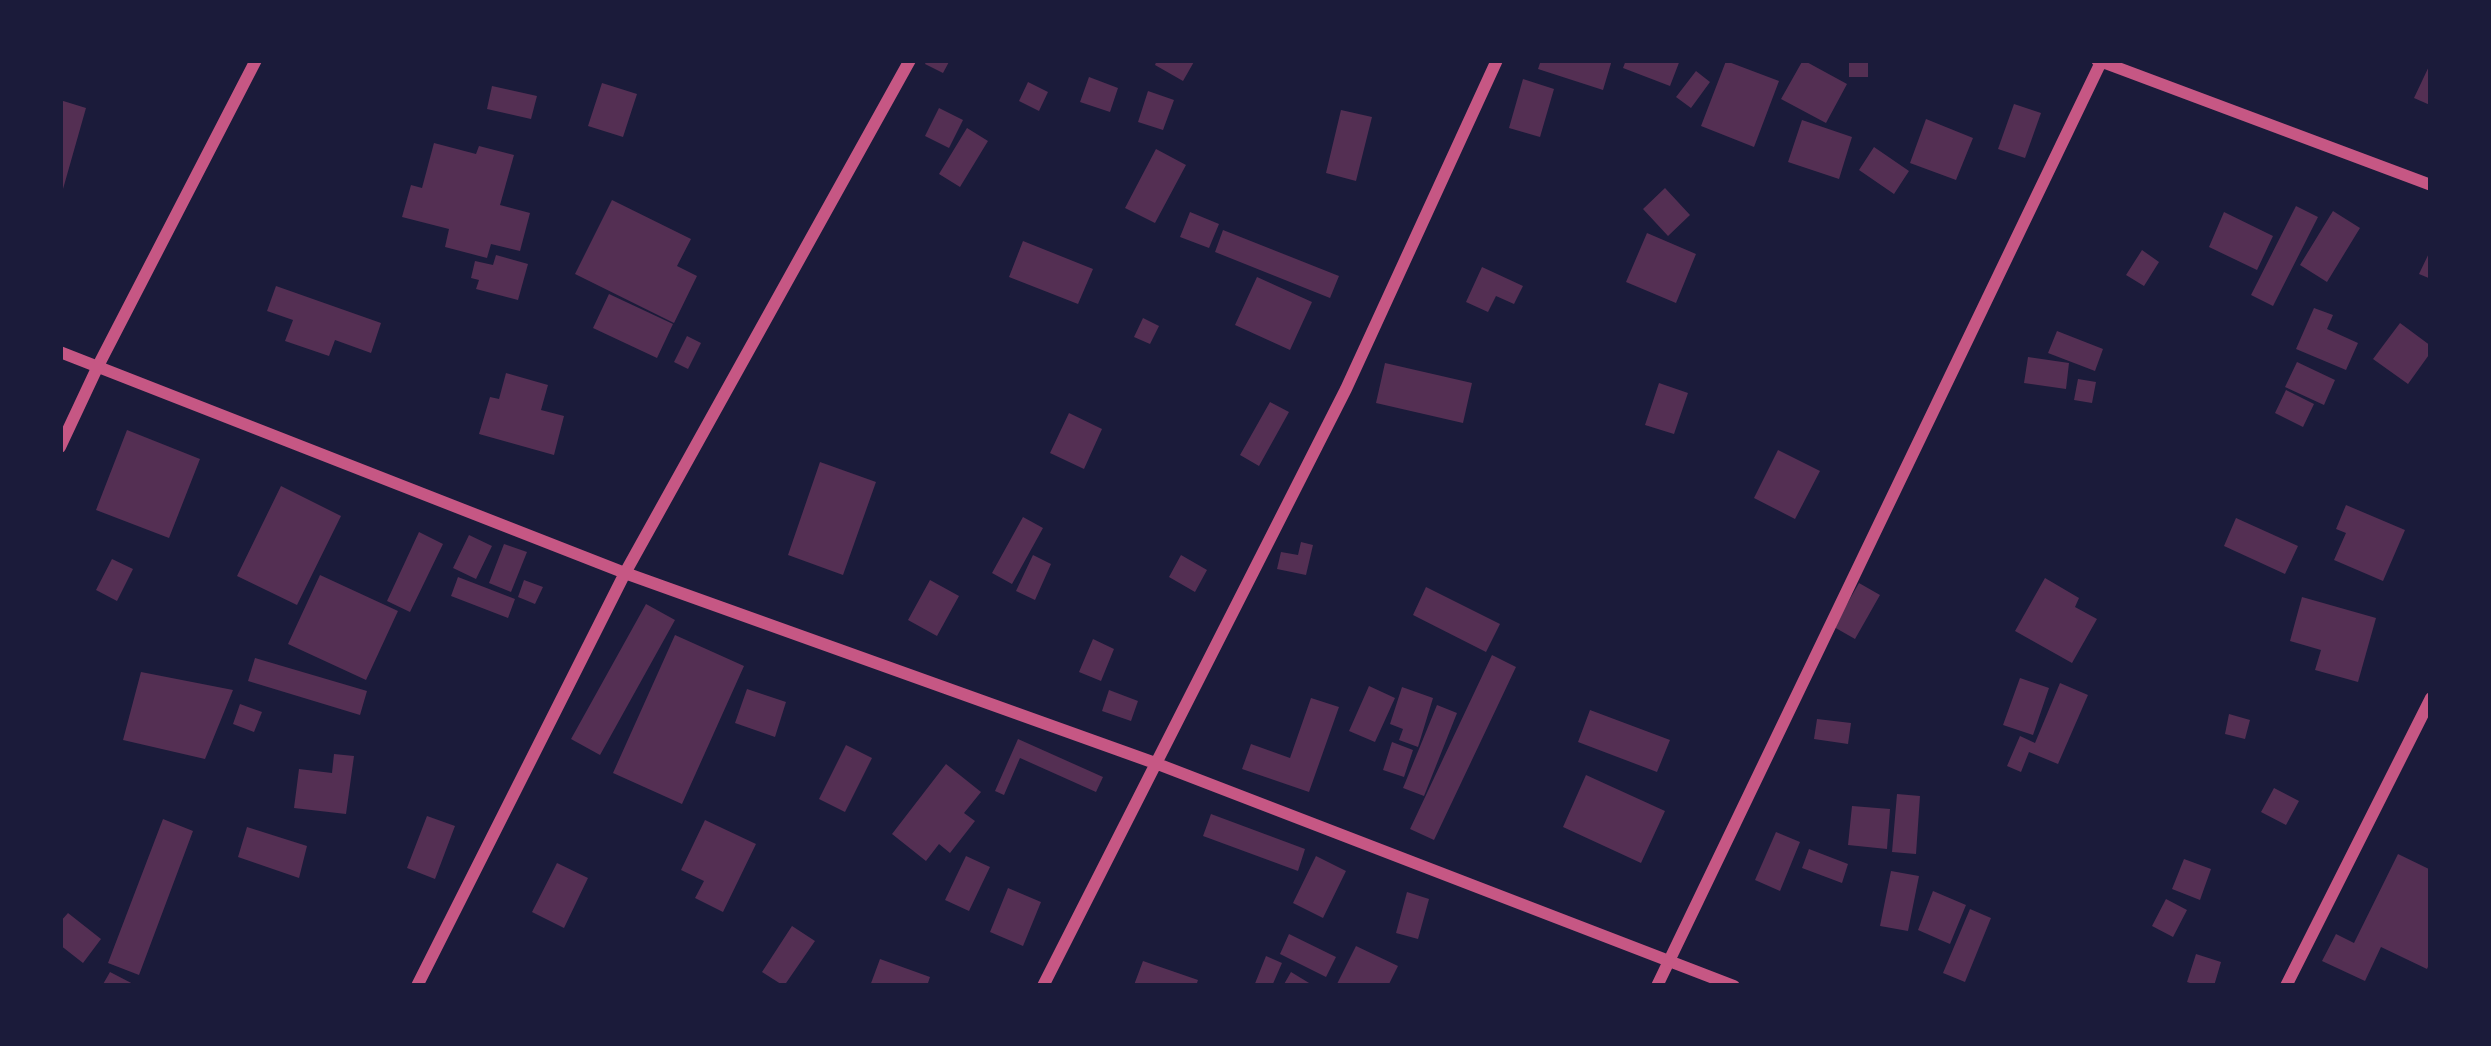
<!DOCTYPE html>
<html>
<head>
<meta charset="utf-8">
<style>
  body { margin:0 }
  #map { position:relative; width:2491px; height:1046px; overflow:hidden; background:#1b1b3a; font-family:"Noto Serif",serif }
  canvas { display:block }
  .frame { position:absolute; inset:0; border:63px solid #1b1b3a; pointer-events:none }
</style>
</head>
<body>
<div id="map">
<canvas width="2491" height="1046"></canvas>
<div class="frame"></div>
</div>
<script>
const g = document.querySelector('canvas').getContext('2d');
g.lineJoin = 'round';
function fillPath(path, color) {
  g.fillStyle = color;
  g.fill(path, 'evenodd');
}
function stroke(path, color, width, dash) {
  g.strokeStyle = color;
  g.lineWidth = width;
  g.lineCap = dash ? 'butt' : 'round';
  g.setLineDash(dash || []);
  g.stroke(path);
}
fillPath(new Path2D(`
  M927,60H950L943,73L925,64Z
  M1157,60H1195L1183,81L1155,65Z
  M1541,60H1612L1603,90L1538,69Z
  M1626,60H1680L1670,86L1623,68Z
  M1803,60L1847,84L1826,123L1781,99Z
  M1849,60H1868V77H1849Z
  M1726,61L1779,81L1754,147L1701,126Z
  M2431,62V102L2430,105L2414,98Z
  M1696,71L1710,82L1691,108L1676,97Z
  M1089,77L1118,88L1110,112L1080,102Z
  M1523,79L1554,89L1540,137L1509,128Z
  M1028,82L1048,92L1039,111L1019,101Z
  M602,83L637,94L623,137L588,126Z
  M492,86L537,96L531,119L487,109Z
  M1148,91L1174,100L1163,130L1138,122Z
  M60,100L86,108L61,196L60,195Z
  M2014,104L2041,113L2025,158L1998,149Z
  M939,108L963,120L949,148L925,136Z
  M1341,110L1372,117L1356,181L1326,173Z
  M1926,119L1973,138L1956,180L1910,163Z
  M1802,120L1852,137L1839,179L1788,162Z
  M967,128L988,141L960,187L939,174Z
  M434,143L476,154L479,146L514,155L500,205L530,213L520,251L491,244L487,258L445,247L449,229L402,217L411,185L422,188Z
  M1874,147L1909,171L1894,194L1859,170Z
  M1156,149L1186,165L1155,223L1125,208Z
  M1665,188L1690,215L1668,236L1643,209Z
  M612,200L691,239L677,266L697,276L674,323L575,274Z
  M2296,206L2318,217L2273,306L2251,295Z
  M2333,211L2360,228L2327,282L2300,265Z
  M1190,212L1219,224L1209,248L1180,237Z
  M2224,212L2273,236L2257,270L2209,247Z
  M1223,230L1339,276L1330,298L1215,252Z
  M1647,233L1696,254L1676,303L1626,282Z
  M1023,241L1093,269L1078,304L1009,277Z
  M2431,249V279L2419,274Z
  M2142,250L2159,262L2144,286L2126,275Z
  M496,255L528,264L518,300L476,289L479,280L471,278L475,261L493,265Z
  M1482,267L1523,286L1514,304L1496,296L1488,312L1466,302Z
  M1257,277L1312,302L1290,350L1235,325Z
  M276,286L381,323L371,353L335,340L329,356L285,341L293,320L267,311Z
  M609,294L673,324L657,358L593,328Z
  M2314,308L2333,315L2327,329L2358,343L2346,370L2296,349Z
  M1143,318L1159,326L1150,344L1134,337Z
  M2400,323L2431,346V352L2408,384L2373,359Z
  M2057,331L2103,349L2095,371L2048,353Z
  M687,336L701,343L688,369L674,362Z
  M2028,357L2069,363L2066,389L2024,383Z
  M2297,362L2335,380L2324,405L2285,387Z
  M1385,363L1472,383L1463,423L1376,403Z
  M506,373L548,385L541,410L564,416L554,455L479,434L490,397L499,399Z
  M2078,379L2096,382L2092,403L2074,400Z
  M1659,383L1688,393L1674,434L1645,425Z
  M2286,390L2314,404L2303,427L2275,413Z
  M1270,402L1289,412L1259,466L1240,455Z
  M1069,413L1102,429L1084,469L1050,453Z
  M127,430L200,459L169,538L96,510Z
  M1778,450L1820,471L1795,519L1754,498Z
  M820,462L876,482L843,575L788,555Z
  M281,486L341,516L297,605L237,576Z
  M2346,505L2405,530L2383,581L2334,560L2346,533L2336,529Z
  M1023,517L1043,528L1012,584L992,573Z
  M2236,518L2298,546L2285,574L2224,546Z
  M419,532L443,544L410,612L387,601Z
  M469,535L492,546L476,579L453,568Z
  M1301,542L1313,545L1306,575L1277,569L1281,552L1298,555Z
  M504,544L527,552L511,592L489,583Z
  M1033,555L1051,564L1035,600L1016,591Z
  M1181,555L1207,570L1195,592L1169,577Z
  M112,559L133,569L117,601L96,590Z
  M320,575L398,611L366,680L288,644Z
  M458,577L515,599L508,618L451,596Z
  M2045,578L2079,598L2075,607L2097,619L2072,663L2015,631Z
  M524,580L543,587L535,604L518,597Z
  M930,580L959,596L937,636L908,620Z
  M1859,583L1880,595L1855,639L1834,627Z
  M1426,587L1500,624L1486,652L1413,615Z
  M2302,597L2376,618L2358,682L2315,670L2321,650L2290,641Z
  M646,604L675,620L600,755L571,739Z
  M675,635L744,666L682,804L613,773Z
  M1093,639L1114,649L1101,681L1079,672Z
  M1492,655L1516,667L1434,840L1410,829Z
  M255,658L367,691L360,715L248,681Z
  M141,672L233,690L205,759L123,740Z
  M2020,678L2049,688L2033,735L2003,725Z
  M2060,683L2088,695L2058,764L2029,752L2021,772L2007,766L2020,736L2035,743Z
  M1369,686L1395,698L1375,742L1349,731Z
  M1402,687L1433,698L1418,747L1399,740L1403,729L1390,724Z
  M747,689L786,702L775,737L735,723Z
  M1109,690L1138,701L1131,721L1102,711Z
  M1311,698L1339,707L1309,792L1242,769L1251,744L1290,758Z
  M240,704L262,712L254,732L233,724Z
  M1437,705L1457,713L1424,796L1403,788Z
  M1590,710L1670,740L1657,772L1578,742Z
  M2229,714L2250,720L2245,739L2225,734Z
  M1817,719L1851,723L1848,744L1814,739Z
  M1018,739L1103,777L1096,792L1020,758L1004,795L995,791Z
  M1392,742L1413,750L1404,777L1383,770Z
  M846,745L872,758L845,812L819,799Z
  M334,754L354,756L346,814L294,808L299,769L332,773Z
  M946,764L981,792L964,813L975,821L950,853L939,844L926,861L892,834Z
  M1586,775L1665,811L1641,863L1563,827Z
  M2274,788L2299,801L2286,825L2261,812Z
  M1897,794L1920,796L1916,854L1892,852Z
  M1852,806L1890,809L1887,849L1848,845Z
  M1211,814L1305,849L1298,871L1203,836Z
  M427,816L455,826L435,879L407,868Z
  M163,819L193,831L139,975L108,963Z
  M705,820L756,844L723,912L695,898L704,881L681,870Z
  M247,827L307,846L299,878L238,857Z
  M1776,832L1800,842L1780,891L1755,880Z
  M1809,849L1848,864L1842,883L1802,868Z
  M2398,854L2431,870V960L2427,969L2381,947L2365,981L2322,961L2336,934L2354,943Z
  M966,856L990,867L969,911L945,900Z
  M1316,856L1346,871L1323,918L1293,903Z
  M2184,859L2211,869L2200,900L2172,889Z
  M557,863L588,878L564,928L532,912Z
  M1891,871L1919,876L1908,931L1880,926Z
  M1008,888L1041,902L1023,946L990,932Z
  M1933,891L1966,905L1950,944L1918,930Z
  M1407,892L1429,899L1418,939L1396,933Z
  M2166,899L2187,910L2173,937L2152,926Z
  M1970,909L1991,918L1965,982L1943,973Z
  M68,913L101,939L83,963L60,945V922Z
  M792,926L815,941L784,986L762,972Z
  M1289,934L1336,957L1326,977L1280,954Z
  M1356,946L1398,966L1388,986H1336Z
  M2196,954L2221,962L2214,986H2199L2187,982Z
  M1266,956L1282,963L1272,986H1254Z
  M880,959L930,977L927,986H870Z
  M1143,961L1198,980L1196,986L1134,985Z
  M110,972L137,986H102Z
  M1291,972L1314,986H1283Z`), '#542f53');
stroke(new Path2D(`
  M2097,60L2431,185
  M60,352L625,573L1155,763L1734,986
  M60,447L98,366L256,60
  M417,986L625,573L910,60
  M1043,986L1346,389L1497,60
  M1657,986L2102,60
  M2286,986L2431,698`), '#c65784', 12);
</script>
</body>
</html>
